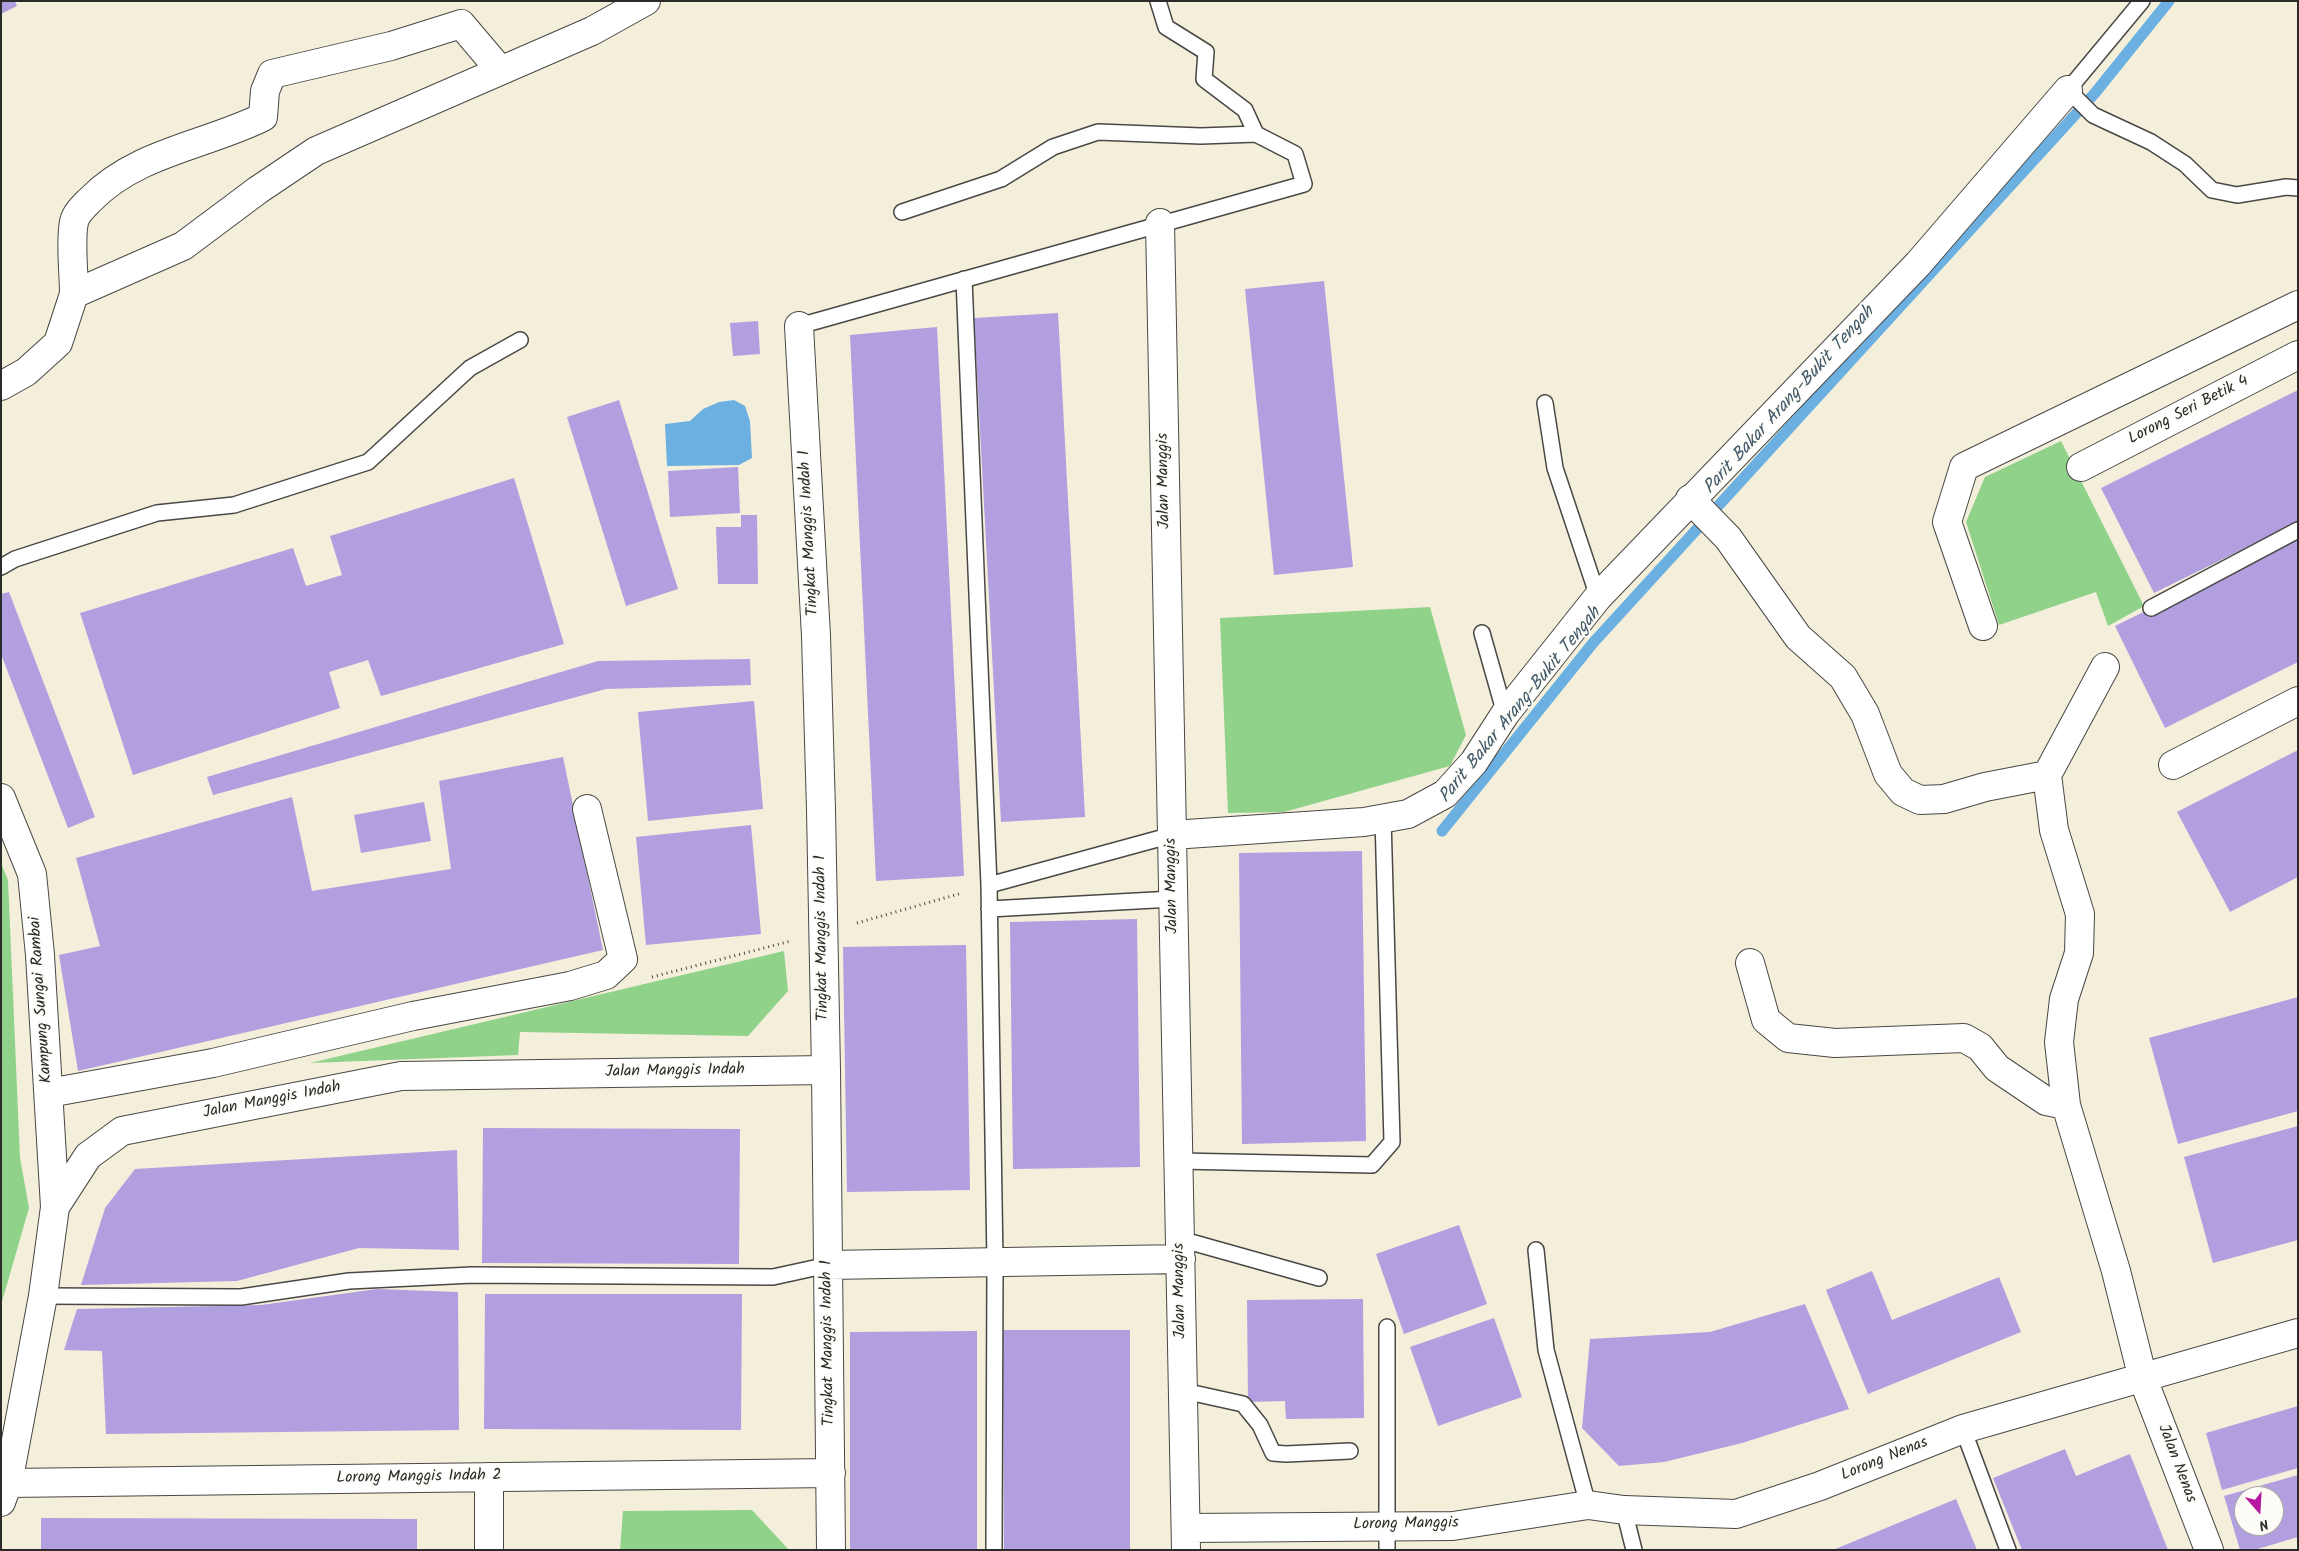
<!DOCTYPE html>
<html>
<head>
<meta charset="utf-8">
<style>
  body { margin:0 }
  #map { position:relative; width:2299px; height:1551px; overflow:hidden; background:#f3efdb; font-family:Kalam,sans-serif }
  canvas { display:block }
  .frame { position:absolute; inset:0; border:2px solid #2b2b2b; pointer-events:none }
  .north { position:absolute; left:2234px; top:1486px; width:50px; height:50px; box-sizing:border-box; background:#fdfcf7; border:1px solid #a9a8a5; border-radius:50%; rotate:161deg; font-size:14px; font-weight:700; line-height:20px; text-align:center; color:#2b2b2b }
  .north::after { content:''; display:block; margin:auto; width:18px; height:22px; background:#b5179e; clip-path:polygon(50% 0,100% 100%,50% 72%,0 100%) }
</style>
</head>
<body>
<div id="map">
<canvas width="2299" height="1551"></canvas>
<div class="frame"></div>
<div class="north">N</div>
</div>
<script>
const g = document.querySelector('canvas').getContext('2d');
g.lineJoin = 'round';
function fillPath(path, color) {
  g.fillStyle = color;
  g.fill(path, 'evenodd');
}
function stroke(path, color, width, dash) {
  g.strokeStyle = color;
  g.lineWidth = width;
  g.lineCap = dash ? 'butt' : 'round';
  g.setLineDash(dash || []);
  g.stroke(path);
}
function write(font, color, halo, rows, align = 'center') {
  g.font = font + ' Kalam,sans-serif';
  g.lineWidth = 4;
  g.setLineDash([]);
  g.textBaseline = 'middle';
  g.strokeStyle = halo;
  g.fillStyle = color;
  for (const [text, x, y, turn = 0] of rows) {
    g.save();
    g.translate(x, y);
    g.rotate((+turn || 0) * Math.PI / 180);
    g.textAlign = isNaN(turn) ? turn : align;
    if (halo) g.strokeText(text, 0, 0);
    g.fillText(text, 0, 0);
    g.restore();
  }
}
fillPath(new Path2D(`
  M2061,441L2144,606L2108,626L2096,592L1999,625L1966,522L1985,477Z
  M1430,607L1466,735L1450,766L1284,812L1228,813L1220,618Z
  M1,863L8,880L20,1158L29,1208L1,1305Z
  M784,951L788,991L748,1036L520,1032L518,1055L310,1063Z
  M752,1510L789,1550H620L623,1511Z`), '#90d28a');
fillPath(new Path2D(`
  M734,400L745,406L750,421L752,458L739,465L667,466L665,424L690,421L703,409L719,402Z`), '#6bb0e1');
stroke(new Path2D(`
  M1442,831L1593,643L2095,93L2169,1`), '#6bb0e1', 11);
fillPath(new Path2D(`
  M1,1H15L17,6L1,14Z
  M1324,281L1353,567L1274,575L1245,289Z
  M1058,313L1085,817L1001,822L974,318Z
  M758,321L760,354L733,356L730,323Z
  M937,327L964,876L876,881L850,335Z
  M2298,390V522L2154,593L2101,488Z
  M619,400L678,589L626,606L567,417Z
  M738,467L740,513L670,517L668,471Z
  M514,478L564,644L381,696L368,660L329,672L340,708L133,775L80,613L293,548L306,586L342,575L330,536Z
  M741,515H757L758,584H718L716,527H741Z
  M2298,536V662L2165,728L2115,626Z
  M9,592L95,817L68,828L1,654V594Z
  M750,659L751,685L606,689L213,795L207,777L598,661Z
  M754,701L763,809L648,821L638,712Z
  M2298,750V877L2230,912L2177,812Z
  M563,757L603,950L78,1071L59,955L100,946L76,858L292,797L312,891L451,869L439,781Z
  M424,802L431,841L361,853L354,815Z
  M751,825L761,934L646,945L636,837Z
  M1362,851L1366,1141L1242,1144L1239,853Z
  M1137,919L1140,1167L1013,1169L1010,922Z
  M966,945L970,1190L847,1192L843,947Z
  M2298,997V1111L2178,1144L2149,1038Z
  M2298,1126V1240L2213,1263L2184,1157Z
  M483,1128L740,1129L739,1264L482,1263Z
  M457,1150L459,1250L359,1248L237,1281L81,1285L105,1208L135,1169Z
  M1459,1225L1487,1304L1404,1334L1376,1254Z
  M1872,1271L1892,1320L1999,1277L2021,1332L1868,1394L1826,1290Z
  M377,1289L458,1292L459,1430L106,1434L102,1351L64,1350L77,1309L261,1305Z
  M485,1294H742L741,1430L484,1429Z
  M1363,1299L1364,1418L1286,1419L1285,1401L1248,1402L1247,1300Z
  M1805,1304L1849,1409L1742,1443L1664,1462L1619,1466L1582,1428L1590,1339L1710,1332Z
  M1494,1318L1522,1397L1438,1426L1410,1347Z
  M1003,1330H1130V1550H1004Z
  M977,1331V1550H850V1332Z
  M2298,1406V1468L2222,1490L2206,1433Z
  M2065,1449L2076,1476L2130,1454L2168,1550H2022L1993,1478Z
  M2298,1475V1537L2254,1550H2240L2224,1496ZM2244,1496H2274V1526H2244Z
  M1956,1499L1977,1550H1833Z
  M41,1518L417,1519V1550H41Z`), '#b19fe0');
const lane = new Path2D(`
  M2142,1L2068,90L2093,115L2151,142L2185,164L2212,190L2237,195L2286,187L2298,188
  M902,212L1001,179L1053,147L1098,132L1201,136L1256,134
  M964,279L989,885L995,1263L994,1550
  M799,326L1304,184L1295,154L1256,134L1245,110L1204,79L1206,52L1166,27L1158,1
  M1545,403L1555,468L1598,597
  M1,567L15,559L157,513L234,505L368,462L470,368L520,340
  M2151,608L2298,530
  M1482,633L1505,714
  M989,885L1172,835
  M989,909L1173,899
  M1179,1161L1372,1165L1392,1142L1383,818
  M1180,1239L1319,1278
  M1536,1250L1546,1350L1588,1505
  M43,1296L241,1297L349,1281L472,1275L773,1277L828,1265
  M1387,1327V1550
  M1184,1391L1243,1404L1260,1425L1273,1453L1286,1454L1350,1451
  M1963,1429L2008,1550
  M1624,1510L1634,1550`);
const street = new Path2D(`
  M1160,223L1186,1550
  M74,294C74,274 70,240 74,222C76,213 84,206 90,200C137,152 204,146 263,117L265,91L272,74L391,46L461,24L500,70
  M799,326L816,636L821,810L826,1070L831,1550
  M1,386L26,372L58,343L74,294L183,246L258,190L316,151L592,31L646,1
  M2081,467L2298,355
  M1690,499L1728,538L1798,637L1843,677L1865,714L1888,774L1903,792L1920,800L1944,799L1985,787L2047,775
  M1983,626L1947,522L1964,467L2298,305
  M2105,667L2047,775L2054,830L2080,914L2079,953L2064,999L2059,1042L2066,1105L2116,1271L2143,1379L2209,1550
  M2173,765L2298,701
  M1,798L32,874L40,955L55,1207
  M1172,835L1364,822L1408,814L1445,794L1474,762L1505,714L1598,597L1918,264L2068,90
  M1750,963L1766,1020L1788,1038L1835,1043L1964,1038L1980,1047L1997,1068L2046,1101L2066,1105
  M49,1093L213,1063L413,1016L570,986L606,975L623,959L587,809
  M828,1265L1181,1259
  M8,1483L831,1473
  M1,1502L8,1483L43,1296L55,1207L88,1156L122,1131L401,1076L826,1070
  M1186,1528L1453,1526L1588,1505L1624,1510L1736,1514L1820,1486L1963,1429L2298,1333
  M489,1550V1477`);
stroke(lane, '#494845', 18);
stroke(street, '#494845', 30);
stroke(new Path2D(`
  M857,923L962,893
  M652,977L791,941`), '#494845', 3, [1, 4]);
stroke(lane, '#fff', 15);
stroke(street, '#fff', 28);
write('16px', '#2b2b2b', '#fdfcf7', [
  ["Lorong Seri Betik 4",2189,411,-27],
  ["Jalan Manggis",1165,481,-91],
  ["Tingkat Manggis Indah 1",810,533,-93],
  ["Jalan Manggis",1173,886,-91],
  ["Tingkat Manggis Indah 1",823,938,-91],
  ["Kampung Sungai Rambai",42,1000,-94],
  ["Jalan Manggis Indah",675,1072,-1],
  ["Jalan Manggis Indah",272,1101,-11],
  ["Jalan Manggis",1181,1291,-91],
  ["Tingkat Manggis Indah 1",829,1343,-91],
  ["Lorong Nenas",1885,1460,-22],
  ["Jalan Nenas",2176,1464,69],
  ["Lorong Manggis Indah 2",419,1478,-1],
  ["Lorong Manggis",1406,1525,-1]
]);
write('italic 18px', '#415a6b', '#fdfcf7', [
  ["Parit Bakar Arang-Bukit Tengah",1790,401,-48],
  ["Parit Bakar Arang-Bukit Tengah",1521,706,-51]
]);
</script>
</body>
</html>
